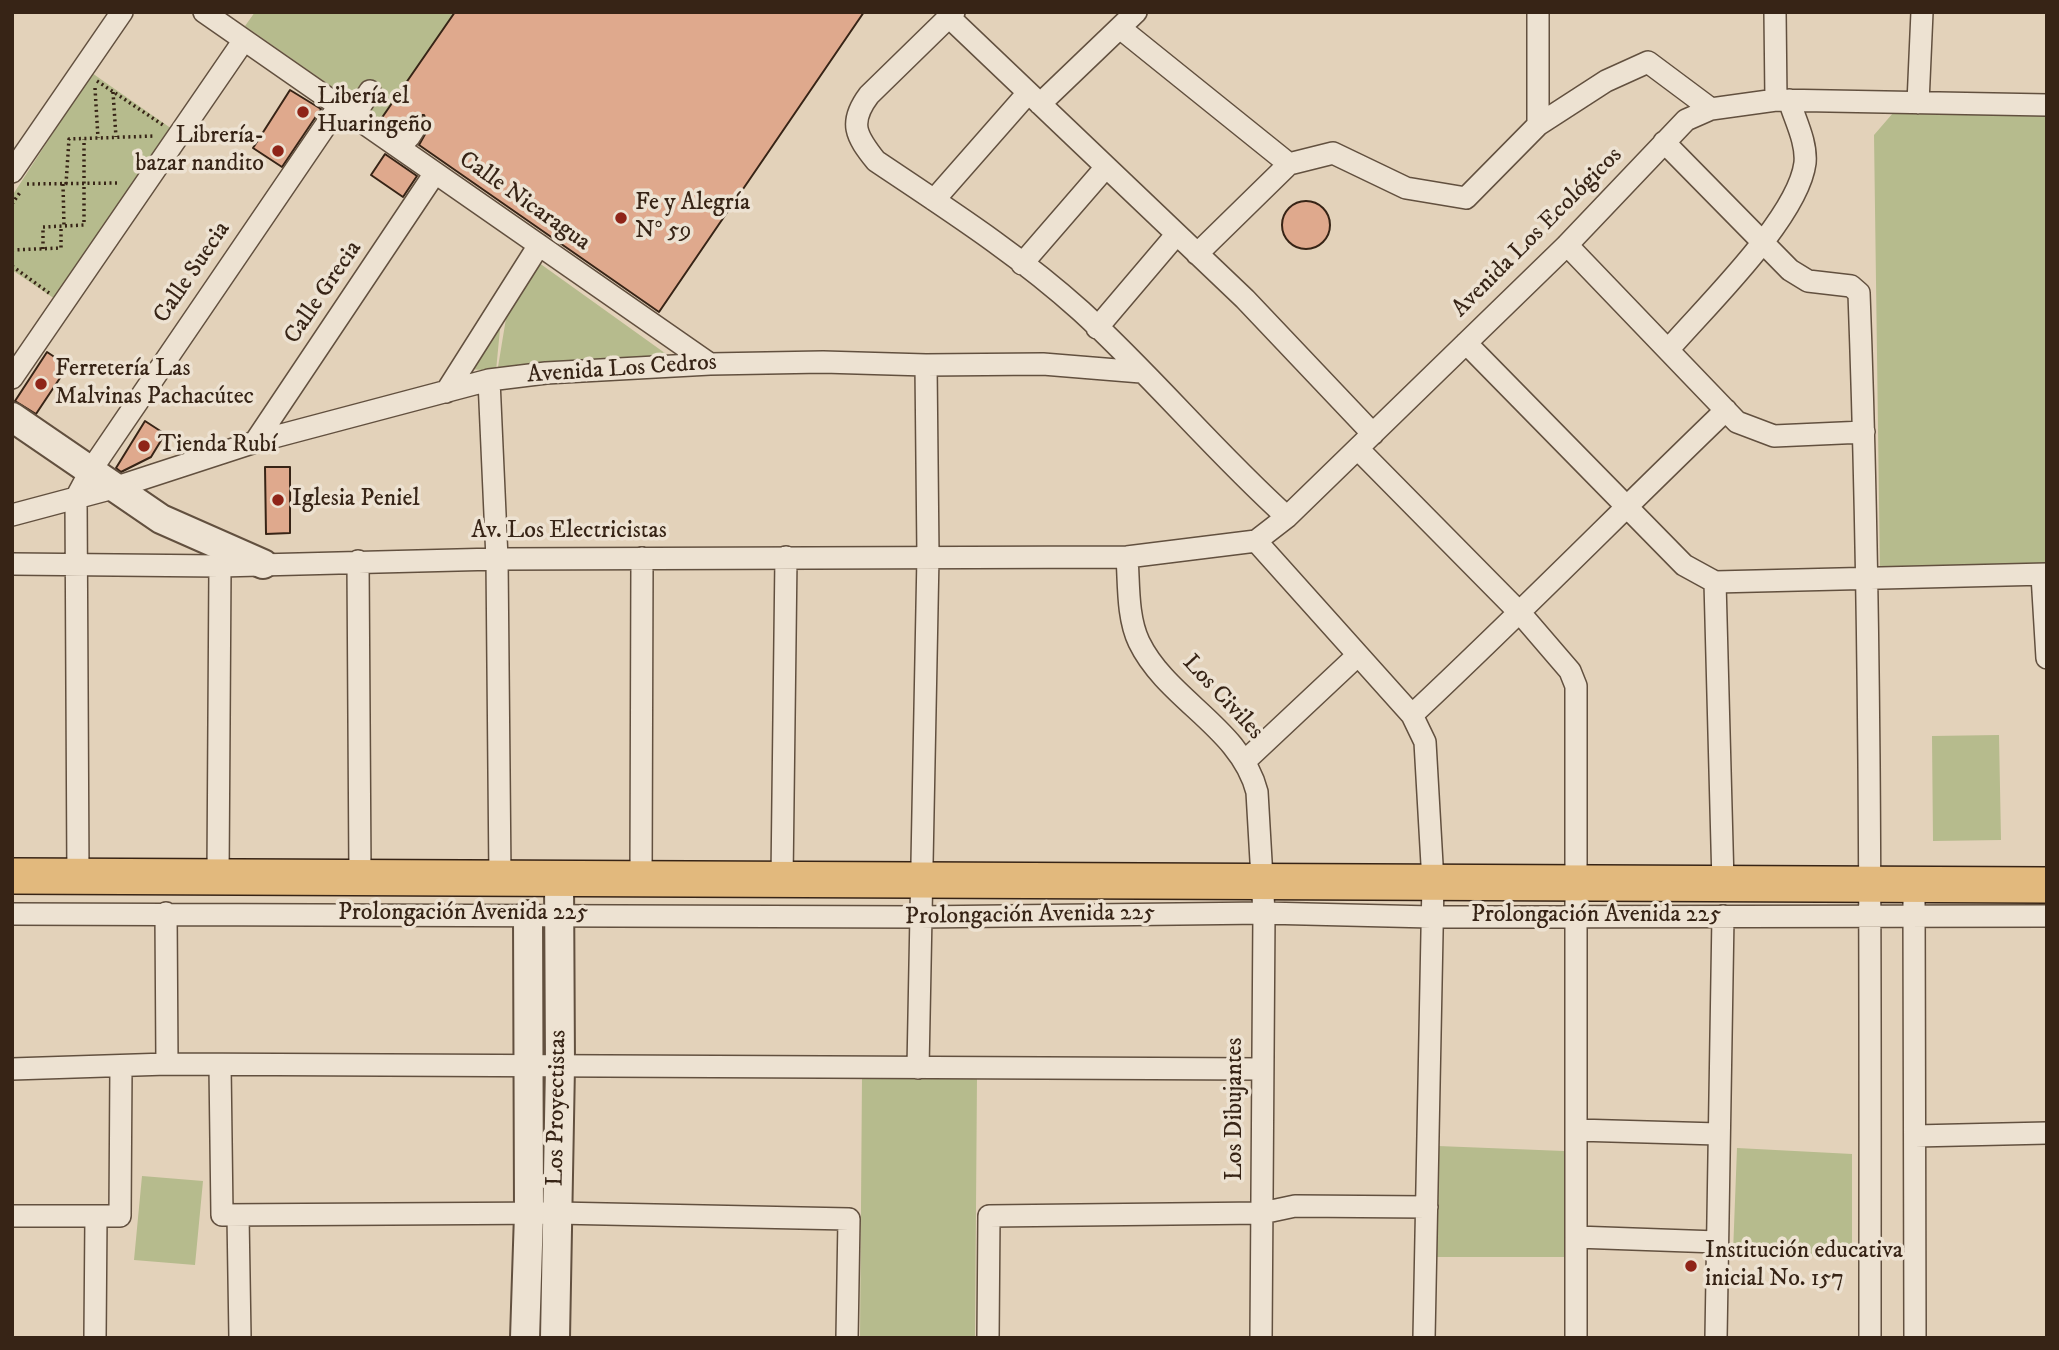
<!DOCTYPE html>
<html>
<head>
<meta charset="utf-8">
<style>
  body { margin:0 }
  #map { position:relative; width:2059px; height:1350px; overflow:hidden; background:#e3d2ba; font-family:"IM FELL DW Pica",serif }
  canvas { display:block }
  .frame { position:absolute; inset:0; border:14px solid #372416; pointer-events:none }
</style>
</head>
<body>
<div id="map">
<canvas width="2059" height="1350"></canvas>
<div class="frame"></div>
</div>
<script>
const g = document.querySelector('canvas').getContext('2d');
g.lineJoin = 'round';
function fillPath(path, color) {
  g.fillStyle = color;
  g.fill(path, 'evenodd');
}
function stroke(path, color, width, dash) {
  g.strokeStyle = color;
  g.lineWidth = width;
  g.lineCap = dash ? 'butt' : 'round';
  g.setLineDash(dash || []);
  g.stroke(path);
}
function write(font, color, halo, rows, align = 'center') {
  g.font = font + ' "IM FELL DW Pica",serif';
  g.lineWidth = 7;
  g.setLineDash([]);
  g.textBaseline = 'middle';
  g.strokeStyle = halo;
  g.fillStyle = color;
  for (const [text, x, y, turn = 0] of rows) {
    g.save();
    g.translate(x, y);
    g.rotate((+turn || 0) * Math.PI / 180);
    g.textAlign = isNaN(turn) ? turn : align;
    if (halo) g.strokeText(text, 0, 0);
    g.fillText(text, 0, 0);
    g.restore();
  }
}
fillPath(new Path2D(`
  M255,12H455L381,121L245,26Z
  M92,73L172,129L58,301L12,270V196Z
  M2047,112V564L1880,575L1874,135L1893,113Z
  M535,260L669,356L498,367L510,294Z
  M502,308L496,371L468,369Z
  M1999,735L2001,840L1933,841L1932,736Z
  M862,1076L977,1077L975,1338H860Z
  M1438,1146L1564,1151L1568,1257H1436Z
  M1737,1148L1852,1154V1258L1733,1253Z
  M142,1176L203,1181L195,1265L134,1260Z`), '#b6bb8d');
const building = new Path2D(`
  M455,12H864L659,312L419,145L429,127L424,115H409L398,131L381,119Z
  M290,90L321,109L282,167L253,148Z
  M385,154L417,176L403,197L371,175Z
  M1282 225a24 24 0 1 1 48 0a24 24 0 1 1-48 0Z
  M47,352L68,366L36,414L15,401Z
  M145,421L165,434L151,457L121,472L116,468Z
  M265,467H290V533L266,534Z`);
fillPath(building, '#dfa98d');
stroke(building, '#372416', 2);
const minor = new Path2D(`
  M204,12L710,364
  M954,12L869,95C848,123 856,136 876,161C946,208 1018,254 1081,311C1153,377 1215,452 1287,517
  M1775,12L1776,100
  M949,17L1245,299L1373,434
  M1120,28L1289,164
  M1918,103L1922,12
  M1040,104L1136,12
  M361,105L370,91
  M1538,125V12
  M409,137L416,126
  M1664,142L1790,270L1808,281L1851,286L1859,293C1872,641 1870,989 1870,1338
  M12,172L122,12
  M934,200L1028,93
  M1567,245L1737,422L1774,436L1864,432
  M1197,254L1289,164L1333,153L1406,188L1466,198L1538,125L1606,81L1648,62L1711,109
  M1022,264L1106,167
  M1097,328L1176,235
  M1466,343L1684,565L1715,582L2047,574
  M1668,350C1705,307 1798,218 1805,163C1807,142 1795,120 1789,100
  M12,378L244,40
  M489,380L497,559L500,878
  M446,392L539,245
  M255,442L435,173
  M1358,449L1521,614L1570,671L1576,686V1338
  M12,515L117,487L255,442L489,380L546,373L710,364L823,362L926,365L1043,364L1141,372
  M1256,541L1412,715L1425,742L1433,882L1424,1338
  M1127,557C1129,583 1127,617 1139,642C1167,700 1241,728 1257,792L1264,913L1261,1338
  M358,561L360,875
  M12,564L220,566L497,559L1127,557L1256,541L1287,517L1567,245L1686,120L1711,109L1776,100L2047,105
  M2042,575L2047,658
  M1715,582L1723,883
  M1412,715C1519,615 1621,511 1726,410
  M1245,761L1358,655
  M78,876L76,498L91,470L339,106
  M218,876L220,566
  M641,878L642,558
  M782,879L786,557
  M1914,902L1915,1338
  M166,913L167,1064
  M12,914L920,917L1264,913L1431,917L2047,916
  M220,1065L222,1215L557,1213L849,1219L847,1338
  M918,1068L928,556L926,365
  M12,1069L167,1064L1262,1069
  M1576,1130L1718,1134
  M1915,1136L2047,1133
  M238,1215L240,1338
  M12,1216H120L121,1066
  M1576,1237L1717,1242
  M95,1338L96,1216
  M988,1338L989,1216L1262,1213L1295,1206L1427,1207
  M1716,1338L1723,916`);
const tertiary = new Path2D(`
  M12,417L161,519L263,564
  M525,1338L529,1214L528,915
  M555,1338L560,1066L559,877`);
const primary = new Path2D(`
  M12,876L2047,885`);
stroke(minor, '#62503f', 24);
stroke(tertiary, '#62503f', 32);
stroke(primary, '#372416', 38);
stroke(new Path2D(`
  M97,81L163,125
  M95,88L98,138
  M113,92L116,137
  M27,184L120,183
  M63,184L64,226
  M66,184L69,139L155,136
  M12,204L21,191
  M43,249V227L84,225V139
  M12,250L61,248V226
  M12,266L49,293`), '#372416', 3.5, [2, 3.5]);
stroke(minor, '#ede2d2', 21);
stroke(tertiary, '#ede2d2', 28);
stroke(primary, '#e2b97d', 35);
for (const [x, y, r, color] of [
  [303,112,7,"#8f2418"],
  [278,151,7,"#8f2418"],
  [621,218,7,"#8f2418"],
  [41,384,7,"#8f2418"],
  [144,446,7,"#8f2418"],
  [278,500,7,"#8f2418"],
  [1691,1266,7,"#8f2418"]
]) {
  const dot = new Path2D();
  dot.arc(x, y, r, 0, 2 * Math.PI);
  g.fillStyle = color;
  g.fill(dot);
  stroke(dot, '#ede2d2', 2.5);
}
write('24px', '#372416', '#ede2d2', [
  ["Libería el",317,98],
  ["Huaringeño",317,126],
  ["Librería-",264,137,"right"],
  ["bazar nandito",264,165,"right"],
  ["Fe y Alegría",635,204],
  ["N° 59",635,232],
  ["Ferretería Las",55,370],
  ["Malvinas Pachacútec",55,398],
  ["Tienda Rubí",158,446],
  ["Iglesia Peniel",292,500],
  ["Institución educativa",1705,1252],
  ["inicial No. 157",1705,1280]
], 'left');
write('24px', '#372416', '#ede2d2', [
  ["Calle Nicaragua",524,202,35],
  ["Avenida Los Ecológicos",1538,233,-45],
  ["Calle Suecia",193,273,-56],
  ["Calle Grecia",324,293,-56],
  ["Avenida Los Cedros",622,370,-4],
  ["Av. Los Electricistas",569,532],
  ["Los Civiles",1222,698,47],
  ["Prolongación Avenida 225",463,914],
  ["Prolongación Avenida 225",1030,916,-1],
  ["Prolongación Avenida 225",1596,916],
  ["Los Proyectistas",558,1108,-89],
  ["Los Dibujantes",1236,1109,-90]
]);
</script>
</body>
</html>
